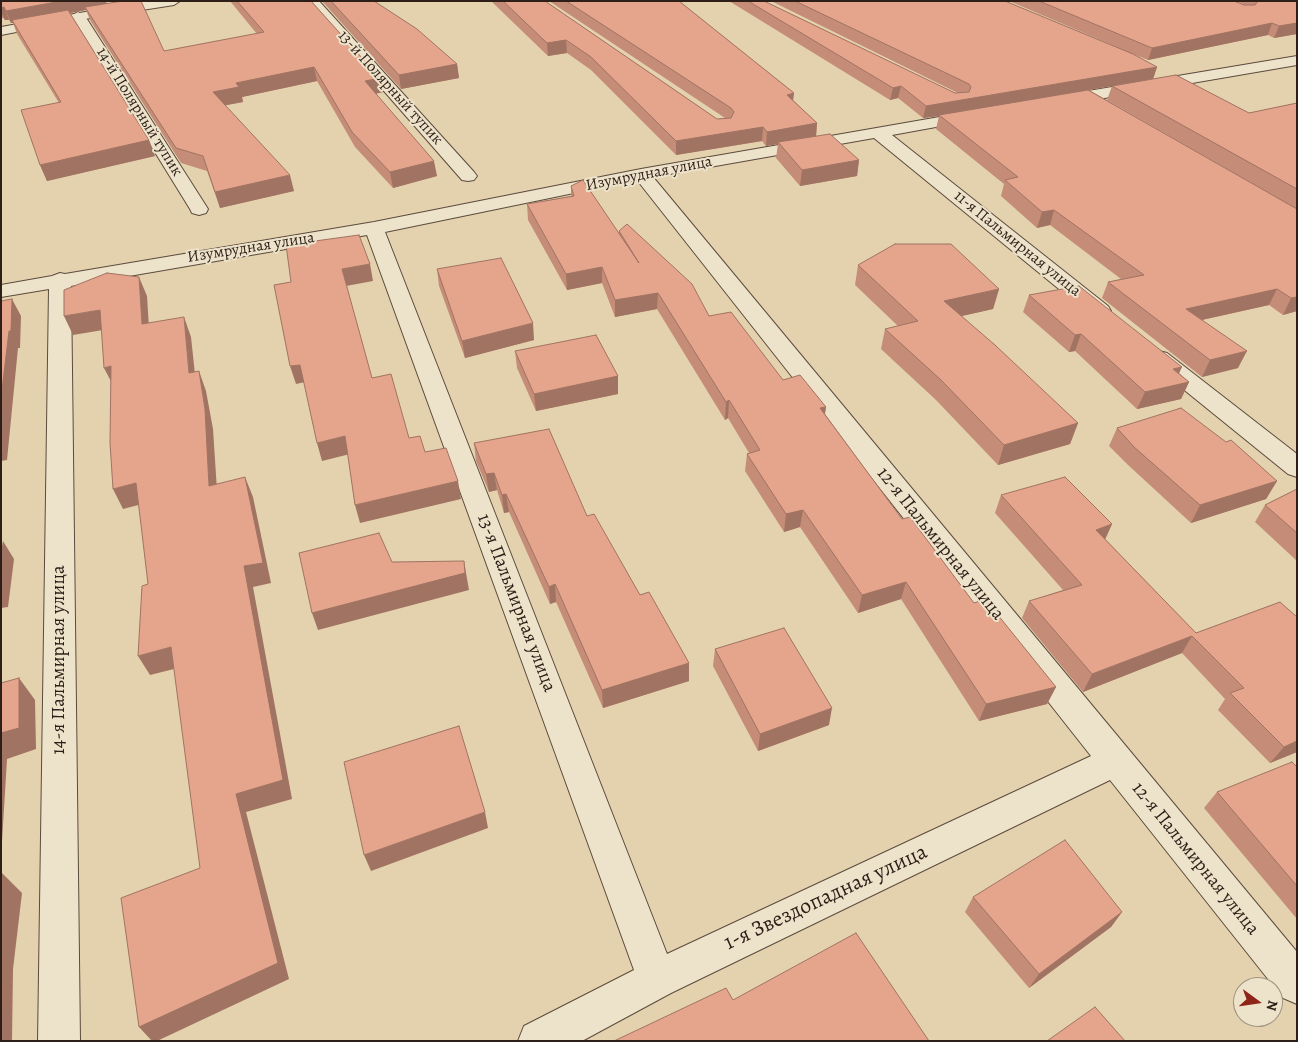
<!DOCTYPE html>
<html>
<head>
<meta charset="utf-8">
<style>
	body { margin:0 }
	#map { position:relative; width:1298px; height:1042px; overflow:hidden; background:#e4d2ae; font-family:Alegreya,serif }
	canvas { display:block }
	.frame { position:absolute; inset:0; border:2px solid #2d1e17; pointer-events:none }
	.north { position:absolute; left:1233px; top:977px; width:50px; height:50px; box-sizing:border-box; background:#ede2ca; border:1px solid #a09482; border-radius:50%; rotate:104deg; font-size:14px; font-weight:700; line-height:20px; text-align:center; color:#2d1e17 }
	.north::after { content:''; display:block; margin:auto; width:18px; height:22px; background:#8f2418; clip-path:polygon(50% 0,100% 100%,50% 72%,0 100%) }
</style>
</head>
<body>
<div id="map">
<canvas width="1298" height="1042"></canvas>
<div class="frame"></div>
<div class="north">N</div>
</div>
<script>
const c = document.querySelector('canvas').getContext('2d');
c.lineJoin = 'round';
function shape(rows) {
  const path = new Path2D();
  for (const r of rows) {
    path.moveTo(r[0], r[1]);
    for (let i = 2; i < r.length; i += 2) path.lineTo(r[i], r[i + 1]);
  }
  return path;
}
function trace(path, color, width, dash) {
  c.strokeStyle = color;
  c.lineWidth = width;
  c.lineCap = dash ? 'butt' : 'round';
  c.setLineDash(dash || []);
  c.stroke(path);
}
function fillPath(path, color) {
  c.fillStyle = color;
  c.fill(path, 'evenodd');
}
function write(font, color, halo, rows, align = 'center') {
  c.font = font + ' Alegreya,serif';
  c.lineWidth = 4;
  c.setLineDash([]);
  c.textBaseline = 'middle';
  c.strokeStyle = halo;
  c.fillStyle = color;
  for (const [text, x, y, turn = 0] of rows) {
    c.save();
    c.translate(x, y);
    c.rotate((+turn || 0) * Math.PI / 180);
    c.textAlign = isNaN(turn) ? turn : align;
    if (halo) c.strokeText(text, 0, 0);
    c.fillText(text, 0, 0);
    c.restore();
  }
}
const minor = shape([
	[305,1,319,1,474,172,477,176,474,180,468,181,462,180,305,1],
	[78,12,85,16,208,209,206,213,199,215,192,213,190,209,71,16,78,12],
	[1297,56,1297,65,1058,106,1052,104,1050,101,1052,98,1058,96,1297,56],
	[974,111,980,113,982,116,980,119,892,135,1108,306,1111,311,1108,316,1100,318,1092,316,874,138,653,177,1297,952,1297,1004,1283,998,1110,780,671,993,582,1041,518,1041,524,1026,634,970,367,235,71,286,80,1041,38,1041,49,289,1,297,1,285,52,276,60,273,65,274,374,222,641,169,974,111],
	[637,180,1091,756,667,954,385,232,637,180],
	[1159,351,1167,353,1297,454,1297,477,1288,474,1151,363,1147,358,1151,353,1159,351]
]);
const tertiary = shape([
	[147,1,180,1,174,5,78,20,1,35,1,27,147,1]
]);
trace(minor, '#5b4b3d', 2);
trace(tertiary, '#5b4b3d', 2);
fillPath(minor, '#ede2ca');
fillPath(tertiary, '#ede2ca');
fillPath(shape([
	[1,1,106,1,107,4,164,51,257,34,230,1,311,1,380,78,383,92,376,94,437,176,393,188,355,147,317,81,242,97,243,102,225,105,294,191,220,208,207,171,181,163,90,20,86,10,70,13,149,140,155,156,47,181,40,165,59,103,17,34,13,23,11,23,9,20,5,20,3,18,1,18],
	[322,1,374,1,457,64,459,78,401,89],
	[491,1,545,1,717,119,725,118,549,1,679,1,794,93,793,100,817,123,816,136,859,160,857,176,800,186,776,158,778,144,766,146,762,141,676,155,591,70,567,53,548,56],
	[729,1,764,1,955,93,958,93,771,1,1005,1,1129,52,1009,1,1234,1,1246,5,1236,1,1297,1,1297,34,1274,38,1268,35,1148,60,1133,54,1157,67,1153,79,1249,113,1297,103,1297,209,1107,100,1112,86,1089,90,1297,209,1297,311,1283,315,1269,305,1202,320,1238,368,1202,377,1102,298,1108,282,1121,279,1050,225,1037,228,1001,196,1004,184,936,129,939,116,923,118,898,98,890,100],
	[571,186,619,233,619,231,709,316,783,380,826,407,825,414,902,519,974,603,1056,687,1047,704,979,721,901,599,858,613,800,527,784,532,745,471,747,454,749,453,728,418,725,420,657,309,615,317,602,283,567,290,528,220,527,204,571,196],
	[858,265,999,289,993,309,961,316,1078,423,1070,444,998,465,936,400,881,349,885,329,898,326,855,285],
	[437,269,534,340,465,358,439,286],
	[1029,295,1179,373,1189,382,1181,399,1137,409,1075,351,1069,352,1023,312],
	[515,351,618,376,618,394,536,411,517,368],
	[1117,428,1277,481,1266,499,1191,523,1127,464,1109,446],
	[474,443,587,516,689,681,603,708,556,602,550,604,509,512,504,513,497,490,489,492,476,461],
	[1297,489,1297,561,1255,522,1265,505],
	[1001,495,1112,524,1105,539,1196,633,1280,602,1297,752,1270,763,1218,710,1225,699,1182,653,1083,692,1022,618,1029,601,1063,590,995,513],
	[715,649,829,725,758,751,713,666],
	[1297,767,1297,919,1204,808,1217,792],
	[973,897,1122,912,1111,927,1029,988,965,912]
]), '#c58d78');
fillPath(shape([
	[62,1,106,1,107,6,85,7,86,10,13,23,12,20,13,23,11,23,6,11],
	[4,7,9,20,5,20,1,12,1,8],
	[1272,23,1268,35,1148,60,1152,48],
	[1297,23,1297,34,1274,38,1279,26],
	[566,40,567,53,548,56,547,43],
	[457,64,459,78,401,89,399,75],
	[314,67,317,81,242,97,243,102,217,107,213,92,236,83],
	[1157,67,1153,79,941,115,939,115,939,116,923,118,926,106],
	[380,78,383,92,368,95,365,81],
	[901,86,898,98,890,100,893,88],
	[794,93,792,107,787,95],
	[817,123,816,137,778,142,778,144,766,146,767,132],
	[763,127,762,141,676,155,676,141],
	[149,140,155,156,47,181,40,165],
	[859,160,857,176,800,186,802,170],
	[434,161,437,176,393,188,390,172],
	[290,175,294,191,220,208,215,192],
	[1054,210,1050,225,1037,228,1042,212],
	[370,264,373,281,346,286,342,269],
	[602,267,602,283,567,290,566,274],
	[139,277,147,296,150,344,142,324],
	[999,289,993,309,940,321,944,301],
	[1277,289,1269,305,1179,325,1186,309],
	[658,293,657,309,615,317,615,300],
	[1297,297,1297,311,1283,315,1291,298],
	[12,299,21,316,20,348,18,348,7,460,1,461,1,398],
	[100,310,109,329,73,335,64,316],
	[184,317,191,337,197,393,189,373],
	[533,323,534,340,465,358,462,341],
	[1081,334,1075,351,1069,352,1075,335],
	[1247,351,1238,368,1202,377,1210,360],
	[300,365,305,382,296,384,290,366],
	[111,366,114,387,104,368],
	[1182,367,1174,384,1173,369],
	[199,371,206,391,213,429,218,506,209,486],
	[618,376,618,394,536,411,534,394],
	[1189,382,1181,399,1137,409,1145,392],
	[729,400,728,418,725,420,726,402],
	[826,407,823,424,820,408],
	[1078,423,1070,444,998,465,1004,445],
	[345,436,350,454,322,461,317,443],
	[494,473,497,490,489,492,486,474],
	[245,477,253,497,271,583,253,587,292,799,246,812,289,979,157,1041,152,1041,139,1027,236,794,244,566],
	[458,481,461,499,360,523,355,505],
	[1277,481,1266,499,1191,523,1200,505],
	[136,483,146,503,123,509,113,489],
	[506,494,509,512,504,513,502,495],
	[803,510,800,527,784,532,786,514],
	[1112,524,1104,542,1096,530],
	[3,541,14,559,8,607,1,608,1,551],
	[464,561,469,590,318,630,312,613],
	[906,582,901,599,858,613,862,595],
	[555,584,556,602,550,604,549,587],
	[1192,636,1182,653,1083,692,1092,674],
	[171,647,182,667,150,675,138,656],
	[689,663,689,681,603,708,602,690],
	[19,678,35,700,36,749,7,759,1,858,1,733],
	[1056,687,1047,704,979,721,986,704],
	[832,708,829,725,758,751,760,734],
	[1297,741,1297,752,1270,763,1284,747],
	[485,812,488,828,371,871,364,855],
	[2,873,22,893,13,969,12,1041,1,1041,1,881],
	[1122,912,1111,927,1029,988,1039,974]
]), '#a07362');
const building = shape([
	[1,1,62,1,6,11,4,7,1,8,1,1],
	[123,1,141,1,164,51,264,32,237,1,311,1,380,78,365,81,434,161,390,172,352,132,314,67,236,83,239,87,213,92,290,175,215,192,203,156,176,148,85,7,123,1],
	[331,1,374,1,417,29,457,64,399,75,331,1],
	[503,1,545,1,717,119,731,118,734,112,731,108,566,1,679,1,794,93,787,95,817,123,767,132,763,127,676,141,591,57,566,40,547,43,503,1],
	[748,1,764,1,955,93,969,92,971,87,969,84,795,1,1005,1,1133,54,1157,67,926,106,901,86,893,88,748,1],
	[1039,1,1234,1,1244,5,1255,5,1258,1,1297,1,1297,23,1279,26,1272,23,1152,48,1039,1],
	[68,10,149,140,40,165,21,110,61,102,12,20,68,10],
	[1176,75,1249,113,1297,103,1297,189,1112,86,1176,75],
	[1088,90,1297,209,1297,297,1291,298,1277,289,1186,309,1247,351,1210,360,1108,282,1144,275,1054,210,1042,212,1005,180,1018,177,939,115,1088,90],
	[830,134,859,160,802,170,778,142,830,134],
	[583,180,639,263,619,231,627,224,692,284,709,316,731,312,783,380,800,375,826,407,820,408,902,519,910,517,974,603,985,599,1056,687,986,704,906,582,862,595,803,510,786,514,747,454,760,450,729,400,726,402,658,293,615,300,602,267,566,274,527,204,574,196,571,186,583,180],
	[359,235,370,264,342,269,372,378,391,374,409,438,420,436,425,452,446,448,458,481,355,505,345,436,317,443,300,365,290,366,274,285,291,282,286,245,359,235],
	[895,244,951,244,999,289,944,301,995,345,1078,423,1004,445,941,380,885,329,918,321,858,265,895,244],
	[501,258,533,323,462,341,437,269,501,258],
	[107,273,139,277,142,324,184,317,189,373,199,371,205,409,209,486,245,477,263,563,244,566,283,780,236,794,278,963,139,1027,121,898,200,868,171,647,138,656,142,586,148,584,136,483,113,489,110,443,111,366,104,368,100,310,64,316,64,290,107,273],
	[1079,286,1182,367,1173,369,1189,382,1145,392,1081,334,1075,335,1029,295,1079,286],
	[12,299,11,331,9,331,1,398,1,301,12,299],
	[596,335,618,376,534,394,515,351,596,335],
	[1181,408,1226,442,1231,440,1277,481,1200,505,1134,447,1117,428,1181,408],
	[549,429,587,516,594,514,640,595,649,592,689,663,602,690,555,584,549,587,506,494,502,495,494,473,486,474,474,443,549,429],
	[1065,477,1112,524,1096,530,1196,633,1280,602,1297,617,1297,741,1284,747,1230,693,1244,688,1192,636,1092,674,1029,601,1082,585,1001,495,1065,477],
	[1297,489,1297,533,1265,505,1297,489],
	[379,533,392,562,464,561,465,573,312,613,299,553,379,533],
	[784,628,832,708,760,734,715,649,784,628],
	[19,678,19,728,1,733,1,683,19,678],
	[459,726,485,812,364,855,344,762,459,726],
	[1292,762,1297,767,1297,886,1217,792,1292,762],
	[1065,840,1122,912,1039,974,973,897,1065,840],
	[856,933,929,1041,614,1041,726,988,733,1000,856,933],
	[1095,1007,1125,1041,1047,1041,1095,1007]
]);
fillPath(building, '#e5a48c');
trace(building, '#a07362', 1);
write('16px', '#2d1e17', '#ede2ca', [
	["13-й Полярный тупик",390,88,48],
	["14-й Полярный тупик",139,112,58],
	["Изумрудная улица",649,174,-11],
	["11-я Пальмирная улица",1017,244,39],
	["Изумрудная улица",251,248,-9]
]);
write('19px', '#2d1e17', '#ede2ca', [
	["12-я Пальмирная улица",940,544,51],
	["13-я Пальмирная улица",516,603,69],
	["14-я Пальмирная улица",59,660,-90],
	["12-я Пальмирная улица",1195,859,51]
]);
write('22px', '#2d1e17', '#ede2ca', [
	["1-я Звездопадная улица",826,898,-25]
]);
</script>
</body>
</html>
